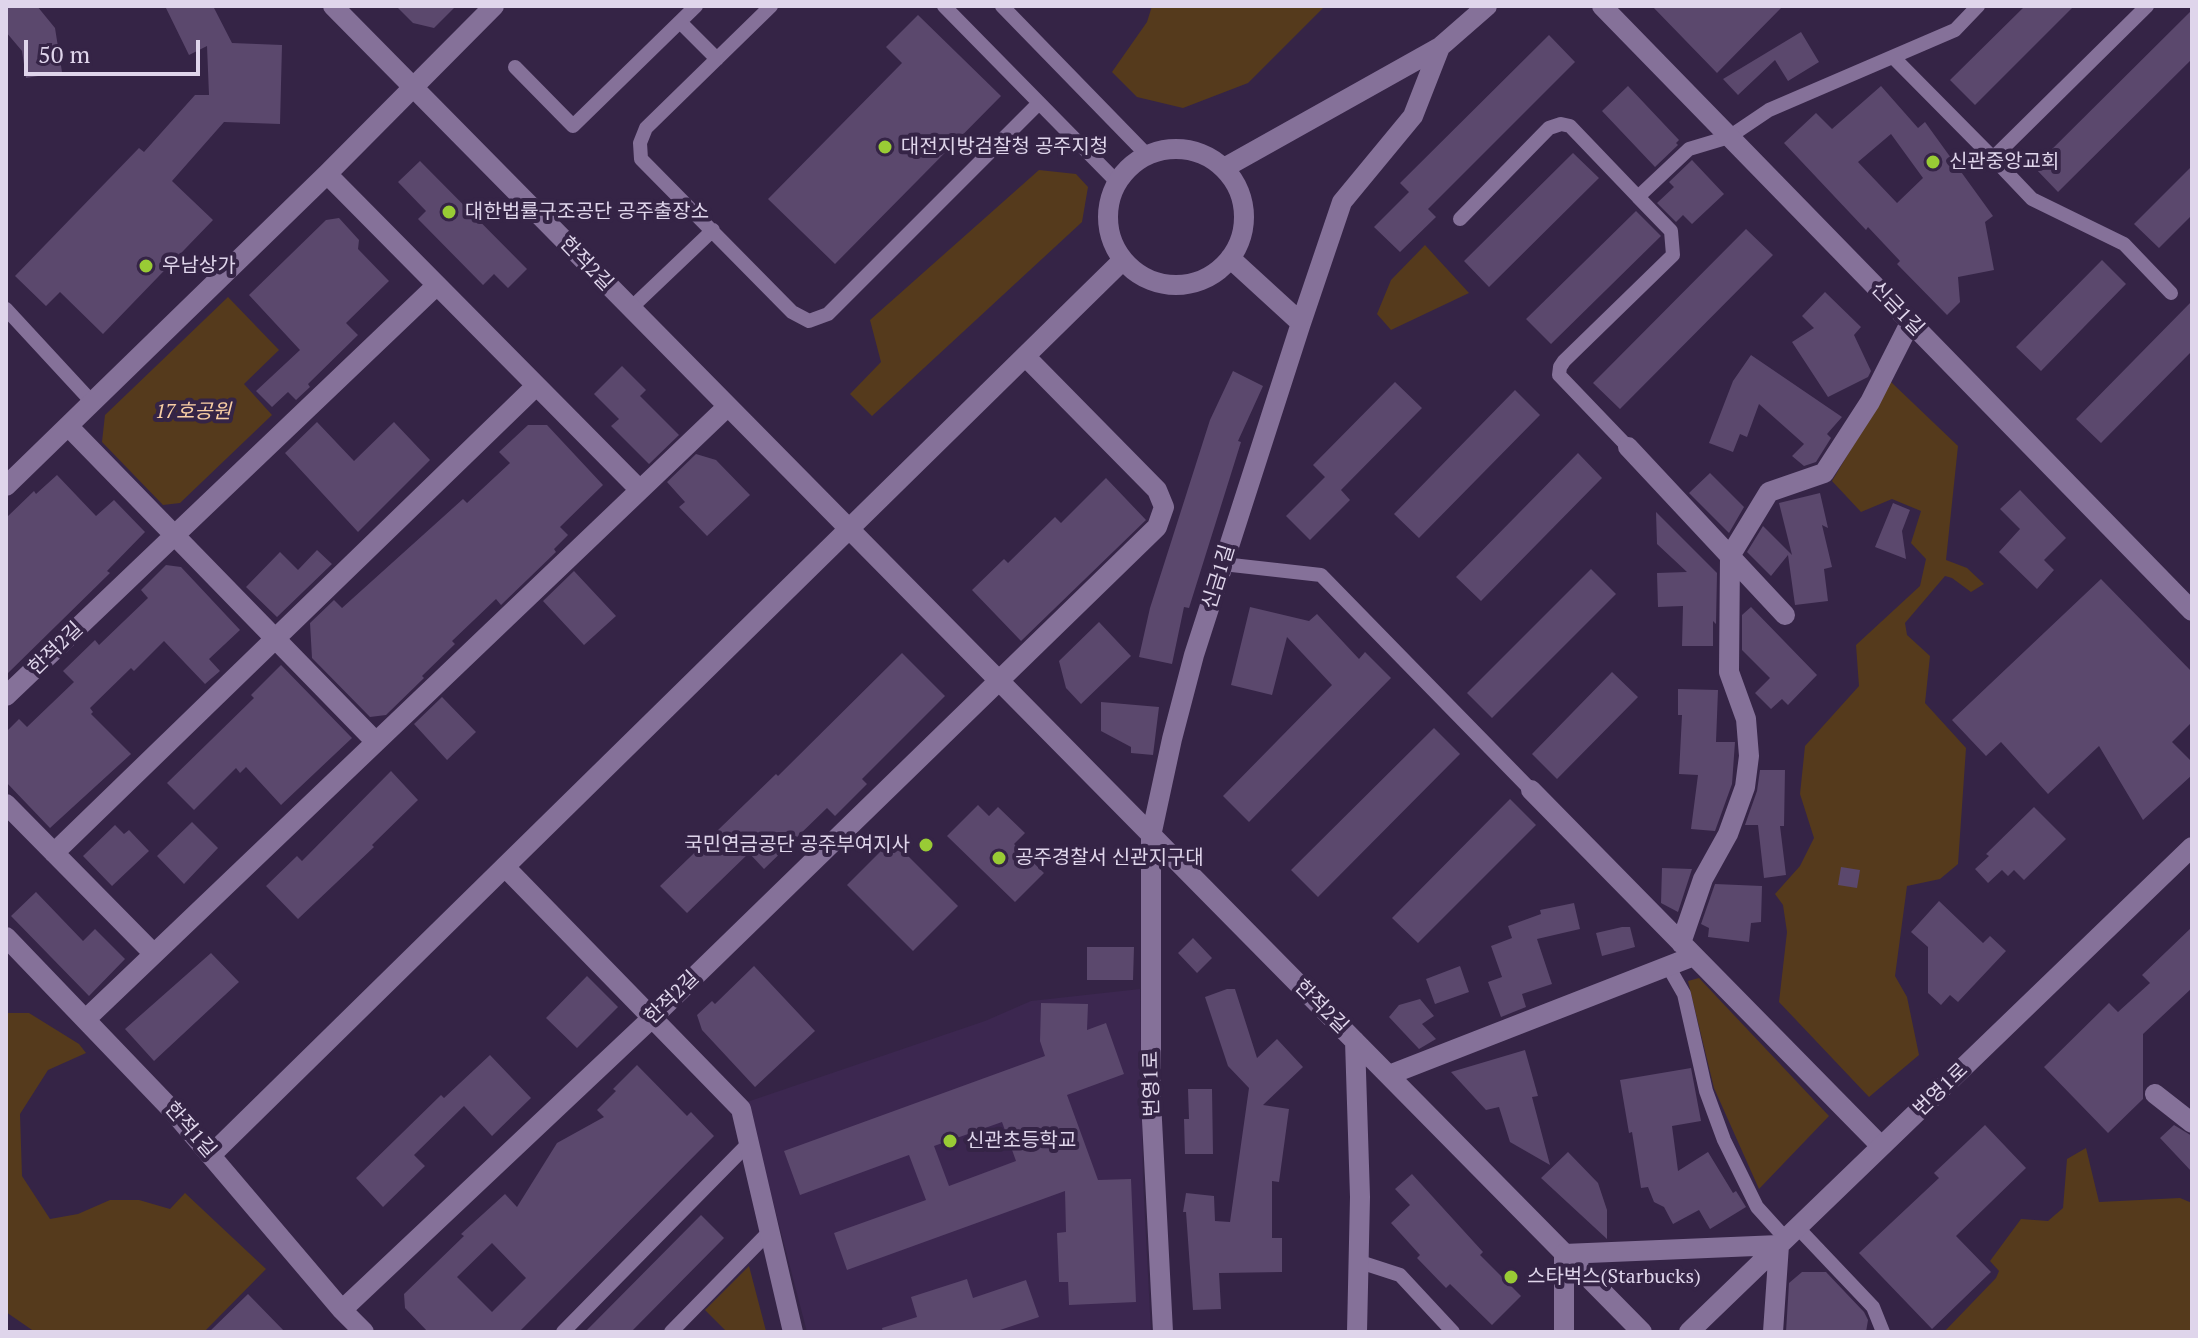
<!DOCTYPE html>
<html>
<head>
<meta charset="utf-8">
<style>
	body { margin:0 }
	#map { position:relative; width:2198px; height:1338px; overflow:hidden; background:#352446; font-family:"PT Serif",serif }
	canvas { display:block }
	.frame { position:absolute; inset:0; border:8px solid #dfd5eb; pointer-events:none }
	.scale { position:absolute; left:24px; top:40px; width:176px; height:36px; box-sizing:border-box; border:4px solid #dfd5eb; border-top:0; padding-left:10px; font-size:24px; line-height:28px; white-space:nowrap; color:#dfd5eb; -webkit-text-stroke:6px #352446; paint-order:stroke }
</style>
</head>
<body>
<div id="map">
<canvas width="2198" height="1338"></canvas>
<div class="frame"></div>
<div class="scale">50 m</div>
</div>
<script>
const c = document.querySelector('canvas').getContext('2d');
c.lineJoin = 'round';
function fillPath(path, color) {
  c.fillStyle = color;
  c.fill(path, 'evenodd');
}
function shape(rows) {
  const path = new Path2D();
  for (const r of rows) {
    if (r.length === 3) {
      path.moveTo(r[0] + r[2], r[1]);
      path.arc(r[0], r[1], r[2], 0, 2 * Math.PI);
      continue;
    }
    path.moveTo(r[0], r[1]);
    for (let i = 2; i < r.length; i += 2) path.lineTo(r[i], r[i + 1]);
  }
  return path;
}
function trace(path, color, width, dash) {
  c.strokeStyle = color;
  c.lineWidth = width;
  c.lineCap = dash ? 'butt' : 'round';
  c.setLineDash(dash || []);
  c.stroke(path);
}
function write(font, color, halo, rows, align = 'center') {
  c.font = font + ' "PT Serif","Noto Sans KR",serif';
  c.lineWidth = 8;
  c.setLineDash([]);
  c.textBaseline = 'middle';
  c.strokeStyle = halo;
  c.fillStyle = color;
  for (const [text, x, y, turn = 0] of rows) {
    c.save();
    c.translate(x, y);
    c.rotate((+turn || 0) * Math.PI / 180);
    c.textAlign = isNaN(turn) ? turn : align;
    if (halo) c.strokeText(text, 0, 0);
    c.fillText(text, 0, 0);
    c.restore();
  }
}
fillPath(shape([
	[1140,989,1143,1180,1151,1332,807,1332,747,1102,985,1021,1031,1001]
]), '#3c2750');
fillPath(shape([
	[1152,6,1325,6,1248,83,1183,108,1137,97,1112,72,1147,22],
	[1039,170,1076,174,1088,187,1082,222,872,416,850,394,881,362,870,320],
	[1425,245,1469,293,1391,330,1377,314,1391,280],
	[228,297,279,350,244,384,272,415,180,503,163,505,102,442,105,415],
	[1891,382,1958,446,1946,560,1967,568,1984,584,1971,592,1952,578,1945,576,1905,623,1907,635,1930,656,1925,703,1966,748,1958,864,1940,879,1907,886,1895,976,1907,997,1919,1055,1869,1097,1779,1002,1787,932,1783,905,1775,894,1800,866,1814,838,1800,794,1805,746,1859,686,1856,645,1920,586,1926,559,1911,543,1921,511,1892,499,1861,512,1832,481],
	[1699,978,1829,1116,1759,1189,1714,1088,1688,981],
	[6,1013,29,1013,79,1044,86,1053,48,1070,20,1114,22,1176,50,1219,78,1214,110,1200,139,1200,170,1209,185,1193,266,1269,204,1332,35,1332,6,1312],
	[2086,1148,2099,1202,2180,1198,2192,1203,2192,1332,1944,1332,1996,1278,1999,1271,1990,1261,2021,1219,2048,1221,2063,1208,2067,1159],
	[749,1266,766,1331,727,1332,705,1310]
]), '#553a1c');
fillPath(shape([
	[6,6,37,6,55,28,62,72,26,78,22,51,6,32],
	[165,6,213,6,232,43,282,45,280,124,224,122,172,181,213,220,103,334,60,292,46,306,15,276,139,148,144,152,195,95,209,95,207,46,189,55],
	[396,6,456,6,434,28,413,23],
	[1652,6,1783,6,1717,73],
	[2025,6,2074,6,1975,105,1950,80],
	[2192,10,2192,59,2058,192,2034,167],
	[918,15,1001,96,835,264,768,199,902,63,886,47],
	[1801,32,1819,62,1788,81,1775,60,1738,95,1723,79],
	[1549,35,1575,62,1428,209,1436,217,1400,252,1374,227,1409,192,1400,183],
	[1628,86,1679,140,1676,143,1678,145,1655,167,1602,111],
	[1881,86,1918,128,1925,122,1993,216,1985,222,1994,270,1958,277,1960,302,1947,315,1897,264,1900,261,1868,227,1866,230,1784,143,1816,113,1832,129],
	[1891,134,1923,178,1897,203,1858,162],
	[1573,153,1599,178,1489,287,1464,261],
	[1692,160,1724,194,1692,224,1683,215,1676,222,1657,203,1674,187,1669,182],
	[420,161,527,269,508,288,494,274,483,285,418,219,426,211,398,182],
	[2192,166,2192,215,2159,248,2134,224],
	[1636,211,1661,236,1551,344,1526,319],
	[339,218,359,240,358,249,389,281,346,323,358,335,308,384,310,387,296,400,288,392,272,407,256,391,300,350,249,295,326,220],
	[1746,229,1773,255,1620,409,1593,383],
	[2102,260,2126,284,2041,371,2016,347],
	[1825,292,1861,327,1854,335,1871,371,1868,377,1828,397,1792,342,1814,328,1802,316],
	[2192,301,2192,351,2101,443,2076,419],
	[1751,355,1842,417,1827,434,1831,438,1816,462,1804,466,1792,456,1804,444,1759,404,1747,437,1740,434,1733,452,1709,443,1733,381],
	[622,366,646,390,640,396,679,435,649,464,611,426,619,419,594,394],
	[1233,371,1263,386,1238,441,1241,442,1189,608,1184,607,1172,664,1139,657,1150,608,1210,420],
	[1395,382,1422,408,1341,490,1350,500,1310,540,1286,516,1325,477,1313,465],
	[1515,390,1540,415,1419,538,1394,514],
	[317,422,354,461,394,422,430,460,358,532,285,453],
	[528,425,547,425,603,485,560,527,568,535,554,549,556,552,501,605,496,599,452,641,455,644,422,676,424,678,386,715,370,717,312,658,310,623,334,600,342,608,463,499,467,503,510,463,499,452],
	[1578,453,1602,478,1481,601,1456,577],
	[696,454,716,460,750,495,707,536,679,507,685,502,667,482],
	[1710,473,1744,507,1729,533,1689,493],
	[57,475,96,516,114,500,145,532,107,571,110,573,6,675,6,518,34,491,36,494],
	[1106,478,1146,520,1021,641,972,590,1004,559,1008,563,1055,517,1061,523],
	[2020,490,2066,538,2044,560,2054,570,2037,589,1999,552,2020,529,2000,509],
	[1820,493,1828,528,1822,525,1832,567,1824,569,1828,601,1795,605,1788,555,1771,576,1747,552,1763,526,1792,555,1779,503],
	[1893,503,1910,510,1902,531,1906,559,1875,547],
	[1656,512,1717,573,1716,624,1713,621,1713,646,1682,646,1683,606,1658,607,1657,573,1687,572,1657,544],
	[317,550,332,564,277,617,246,587,280,552,298,570],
	[166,565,181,567,240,630,209,659,220,671,205,684,164,641,134,671,131,668,90,708,93,712,91,714,131,754,50,828,6,782,6,732,19,719,27,727,74,682,63,671,95,640,99,645,148,598,141,590],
	[1591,569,1616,594,1492,718,1467,693],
	[574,571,616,616,584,645,543,601],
	[2101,579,2192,672,2192,722,2172,742,2192,762,2192,775,2143,820,2099,746,2048,794,2001,742,1986,756,1952,720],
	[1250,607,1309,621,1317,614,1359,659,1365,652,1391,678,1249,822,1223,796,1332,685,1287,637,1272,695,1231,685],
	[1751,607,1817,675,1788,705,1782,699,1771,709,1755,693,1770,678,1742,650,1742,615],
	[1099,622,1131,656,1081,704,1066,688,1059,661],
	[902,653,945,696,862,779,867,784,835,816,827,808,764,869,749,853,687,913,660,886,776,774,778,776],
	[281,665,352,738,281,805,246,767,240,773,236,768,194,810,167,783,254,698,251,695],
	[1612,672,1638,697,1557,779,1532,754],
	[1678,689,1718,690,1716,742,1735,742,1732,784,1715,831,1691,829,1698,775,1679,774,1682,715,1678,715],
	[442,697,476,732,447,760,414,724],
	[1101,702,1159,707,1153,755,1131,753,1131,747,1101,731],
	[1434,728,1460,754,1318,897,1291,870],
	[1760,770,1785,770,1784,826,1780,826,1786,875,1764,878,1758,825,1745,825,1757,791],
	[391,771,418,800,372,845,374,847,298,919,266,886,297,856,302,861],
	[1510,799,1536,825,1418,943,1392,918],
	[978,805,989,816,998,807,1025,833,1014,844,1044,873,1015,902,947,836],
	[2034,807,2066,839,2024,880,2014,870,2008,876,2002,870,1988,883,1975,869,1989,856,1986,854],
	[192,822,218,848,184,884,157,856],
	[115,825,124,834,129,830,149,851,112,886,83,856],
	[892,840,958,906,913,951,847,885],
	[1841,867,1860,870,1857,888,1838,885],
	[1662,868,1692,869,1678,912,1661,903],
	[1715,884,1762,886,1761,922,1751,923,1749,942,1708,937,1709,928,1701,924],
	[36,892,83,941,95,929,125,959,89,996,11,916],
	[1939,901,1983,943,1990,936,2006,951,1958,1002,1950,995,1941,1005,1928,993,1928,947,1911,932],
	[1574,903,1580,929,1537,939,1552,984,1522,994,1526,1007,1501,1017,1488,982,1502,977,1491,946,1512,938,1508,926,1541,914,1540,910],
	[1622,927,1630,927,1635,947,1602,956,1596,933],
	[2192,927,2192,988,2143,1034,2143,1099,2108,1133,2044,1067,2109,1003,2118,1012,2150,983,2142,975],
	[1193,938,1212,958,1197,973,1178,953],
	[1087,947,1134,947,1133,980,1087,980],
	[211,953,239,982,154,1061,125,1029],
	[754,966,815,1031,755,1087,702,1030,697,1015,712,1001,715,1004],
	[1460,966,1469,992,1435,1004,1426,979],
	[587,976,618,1007,577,1048,546,1018],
	[1227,989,1235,989,1257,1058,1277,1039,1303,1067,1263,1105,1289,1109,1279,1182,1272,1181,1272,1238,1282,1238,1282,1272,1219,1273,1221,1309,1193,1310,1186,1212,1183,1212,1186,1193,1214,1196,1215,1221,1230,1222,1249,1088,1228,1066,1205,997],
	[1420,999,1434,1016,1422,1024,1436,1039,1419,1049,1389,1017,1399,1005],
	[1041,1003,1088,1004,1087,1030,1106,1023,1124,1074,1067,1095,1098,1180,1131,1179,1136,1302,1069,1305,1068,1282,1059,1282,1057,1233,1066,1232,1065,1191,847,1270,834,1233,926,1200,909,1155,800,1195,784,1151,1045,1056,1040,1041],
	[1002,1122,1016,1161,949,1186,934,1146],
	[1525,1050,1538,1096,1532,1097,1550,1165,1510,1142,1499,1107,1486,1110,1451,1072],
	[490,1055,531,1098,492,1136,464,1106,414,1155,425,1166,383,1207,356,1178,441,1095,444,1098],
	[637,1065,687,1116,691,1112,714,1136,519,1332,428,1332,405,1308,404,1294,464,1236,461,1234,505,1194,517,1207,557,1143,604,1117,597,1110,616,1091,613,1089],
	[492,1243,526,1278,492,1312,457,1277],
	[1691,1068,1701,1121,1672,1126,1678,1171,1708,1152,1733,1193,1736,1191,1746,1207,1710,1229,1699,1210,1673,1224,1664,1207,1654,1202,1648,1187,1641,1188,1632,1132,1629,1133,1620,1080],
	[1188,1089,1212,1089,1213,1154,1185,1154,1184,1119,1189,1119],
	[1985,1125,2026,1168,1956,1236,1991,1272,1932,1329,1859,1253,1939,1178,1934,1173],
	[2174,1125,2192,1136,2192,1172,2160,1138],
	[1568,1152,1598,1183,1607,1210,1607,1239,1541,1178],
	[1412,1174,1483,1252,1480,1255,1521,1296,1492,1325,1450,1284,1446,1288,1417,1258,1420,1255,1391,1223,1410,1205,1395,1189],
	[701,1215,724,1238,631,1332,585,1332],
	[1802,1272,1826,1272,1864,1312,1868,1320,1866,1332,1786,1332,1789,1283],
	[967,1279,973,1298,1026,1280,1039,1317,994,1332,883,1332,882,1328,917,1317,911,1297],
	[248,1294,285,1332,209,1332]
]), '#5b486d');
trace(shape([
	[771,6,646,128,640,143,641,159,792,312,809,321,828,314,1039,103],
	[944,6,1117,182],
	[1002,6,1147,155],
	[680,22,717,59],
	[1893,57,1993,158,2147,6],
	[515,67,573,126,696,6],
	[1993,158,2032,199,2124,244,2171,293],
	[1460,219,1549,128,1561,124,1570,126,1638,197],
	[6,309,92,402],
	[630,309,713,230],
	[1628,447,1559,375,1560,367,1564,361,1673,255,1671,231,1638,197,1689,149,1729,137,1769,110,1955,30,1978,6],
	[1223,564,1321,575,1531,790],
	[1668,966,1684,994,1706,1091,1724,1140,1757,1207,1786,1239],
	[1798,1228,1873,1307,1883,1332],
	[1360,1262,1400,1275,1453,1332],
	[563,1332,749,1143],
	[671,1332,770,1231]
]), '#857199', 14);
trace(shape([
	[333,6,1642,1332],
	[1602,6,2192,611],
	[1176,217,68],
	[1224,168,1440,47],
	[327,174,640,490],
	[1301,323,1342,202,1413,116,1440,47,1487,6],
	[68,426,376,742],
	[1628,447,1785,615],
	[6,486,327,174,494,6],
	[6,696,437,285],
	[1531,790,1881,1146],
	[6,804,154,954],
	[54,853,536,386],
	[505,867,741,1109,793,1332],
	[6,937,172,1110,342,1310,364,1332],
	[1681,943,1703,879,1728,834,1745,787,1749,756,1746,719,1729,672,1730,556,1769,492,1824,473,1870,402,1910,323],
	[86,1019,727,407],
	[1355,1041,1360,1197,1357,1332],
	[1389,1075,1694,956],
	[2155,1094,2192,1123],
	[211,1155,1123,260],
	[342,1310,653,1017,1157,527,1164,507,1157,490,1025,356],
	[1163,1332,1151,1101,1151,836,1172,739,1194,655,1301,323,1230,258]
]), '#857199', 20);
trace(shape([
	[1564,1332,1564,1254,1779,1245,1773,1332],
	[1689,1332,2192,847]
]), '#857199', 20);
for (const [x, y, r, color] of [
	[885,147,8,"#99cb35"],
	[1933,162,8,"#99cb35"],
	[449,212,8,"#99cb35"],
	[146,266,8,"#99cb35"],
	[926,845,8,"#99cb35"],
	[999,858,8,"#99cb35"],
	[950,1141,8,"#99cb35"],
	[1511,1277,8,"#99cb35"]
]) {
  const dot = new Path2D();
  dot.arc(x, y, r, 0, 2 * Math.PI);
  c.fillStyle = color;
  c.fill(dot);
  trace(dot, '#352446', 3);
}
write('20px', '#dfd5eb', '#352446', [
	["대전지방검찰청 공주지청",901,147],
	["신관중앙교회",1949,162],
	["대한법률구조공단 공주출장소",465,212],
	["우남상가",162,266],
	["국민연금공단 공주부여지사",910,845,"right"],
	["공주경찰서 신관지구대",1015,858],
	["신관초등학교",966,1141],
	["스타벅스(Starbucks)",1527,1277]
], 'left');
write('20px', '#dfd5eb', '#352446', [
	["한적2길",586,264,46],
	["신금1길",1897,309,46],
	["신금1길",1219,577,-73],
	["한적2길",56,649,-44],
	["한적2길",672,998,-44],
	["한적2길",1321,1007,45],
	["번영1로",1152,1084,-91],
	["번영1로",1941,1090,-44],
	["한적1길",190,1130,49]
]);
write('italic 20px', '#f9cea4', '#352446', [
	["17호공원",193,412]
]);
</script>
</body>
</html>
